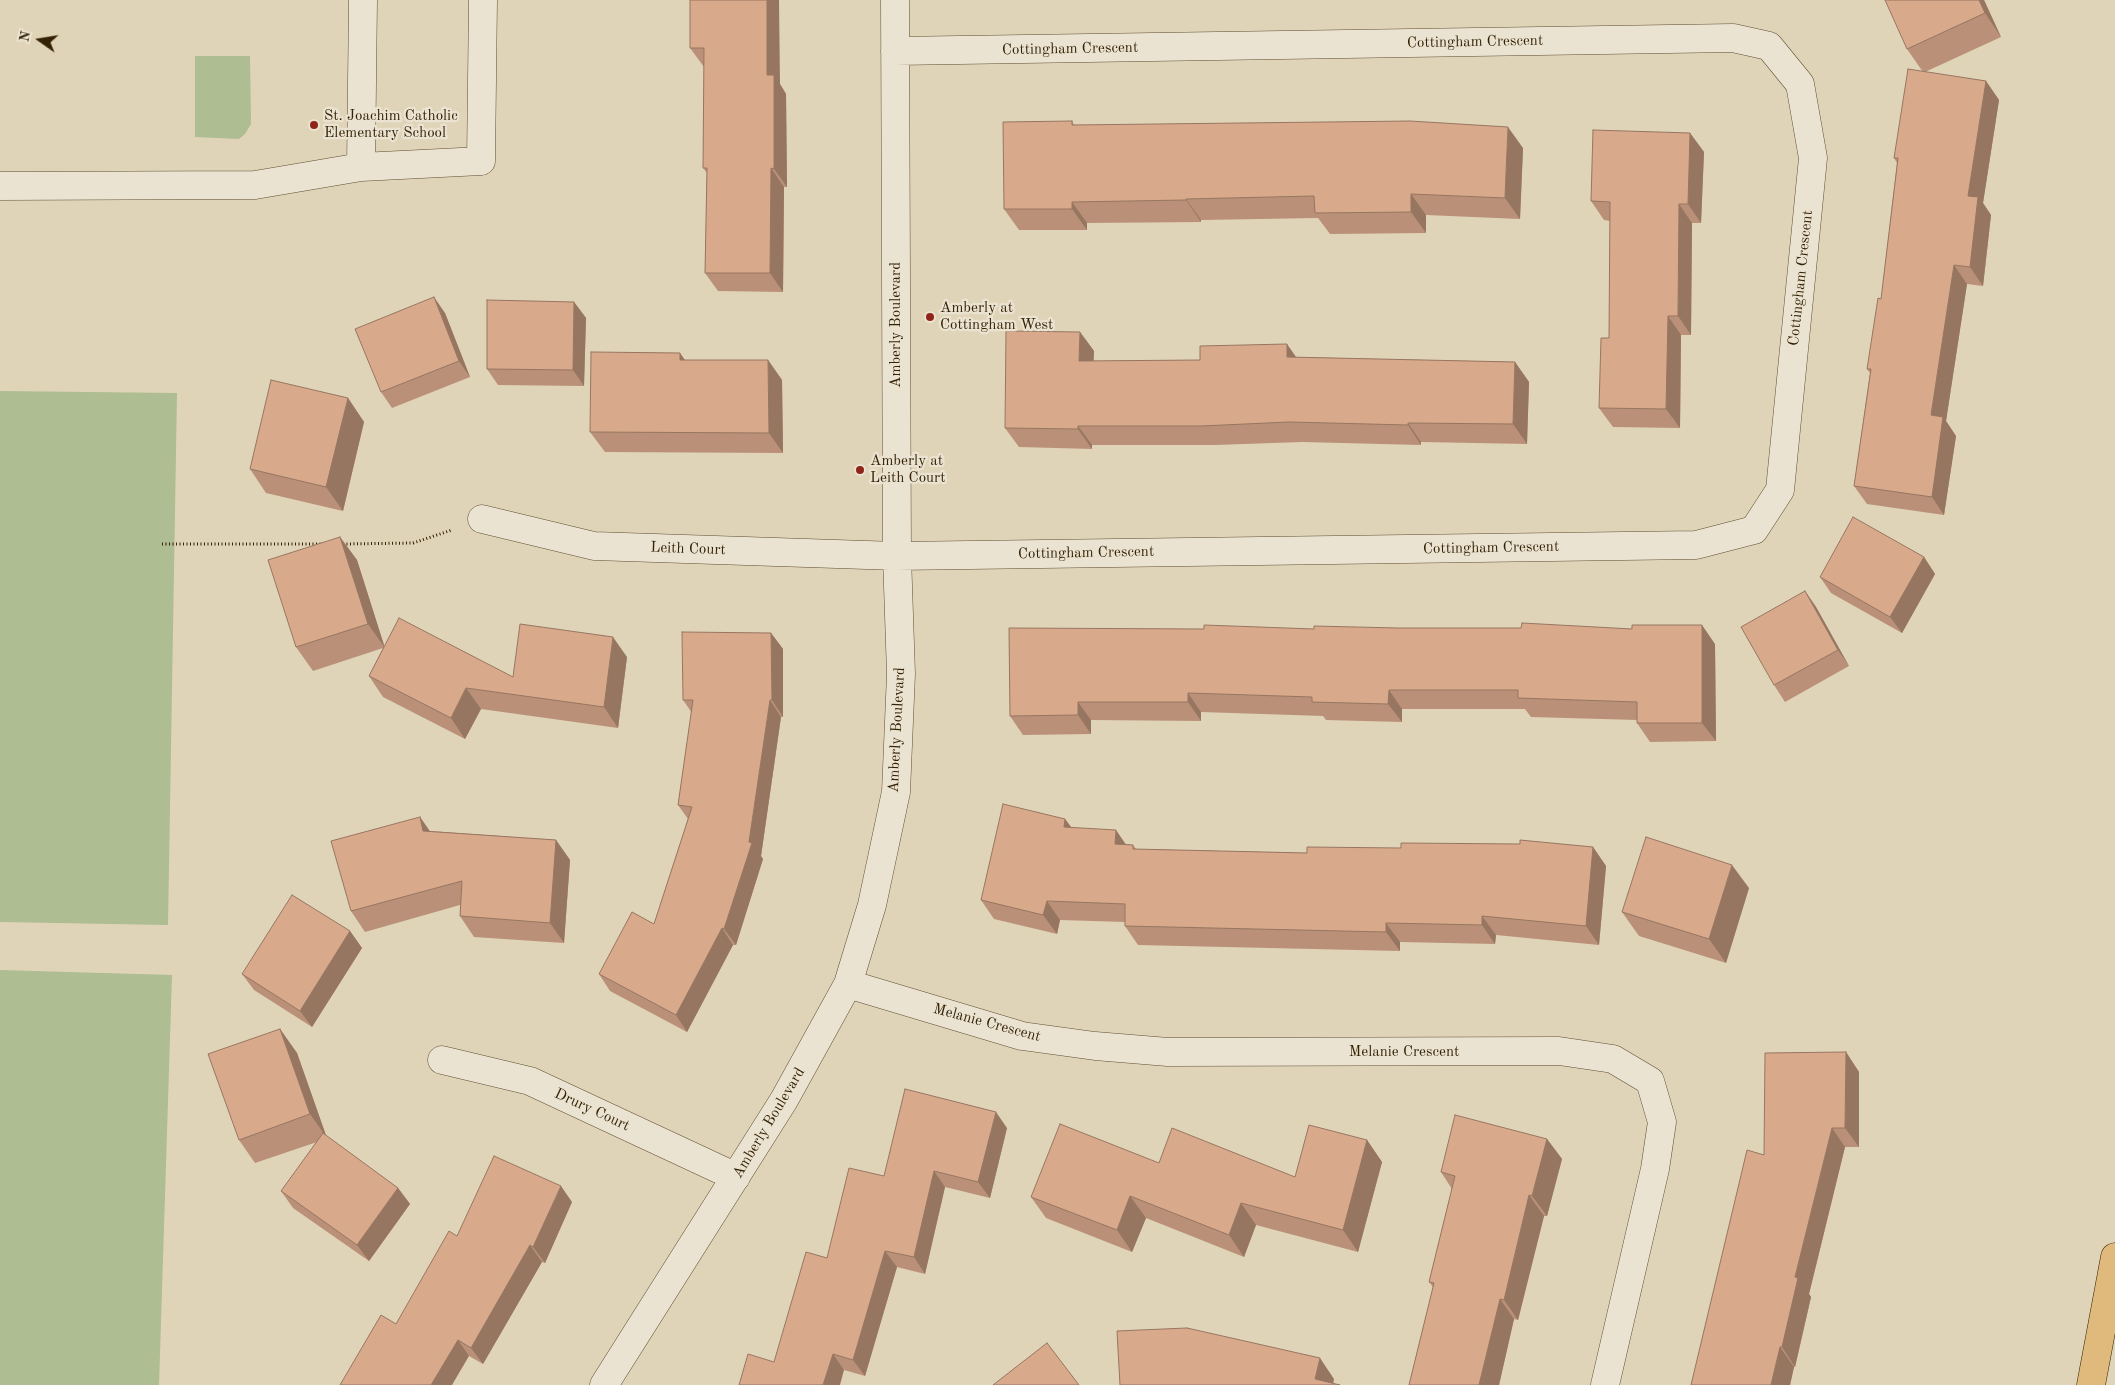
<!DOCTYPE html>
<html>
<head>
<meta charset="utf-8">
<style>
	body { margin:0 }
	#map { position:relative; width:2115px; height:1385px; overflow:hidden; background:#e0d4b8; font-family:"Old Standard TT",serif }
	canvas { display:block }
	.north { position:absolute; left:15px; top:15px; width:50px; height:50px; -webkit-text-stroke:4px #ebe3d1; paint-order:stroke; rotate:283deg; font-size:14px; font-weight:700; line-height:20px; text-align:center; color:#342205 }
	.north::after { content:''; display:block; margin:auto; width:18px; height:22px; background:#342205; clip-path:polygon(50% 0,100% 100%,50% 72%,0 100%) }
</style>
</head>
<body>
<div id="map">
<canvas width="2115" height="1385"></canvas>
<div class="north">N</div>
</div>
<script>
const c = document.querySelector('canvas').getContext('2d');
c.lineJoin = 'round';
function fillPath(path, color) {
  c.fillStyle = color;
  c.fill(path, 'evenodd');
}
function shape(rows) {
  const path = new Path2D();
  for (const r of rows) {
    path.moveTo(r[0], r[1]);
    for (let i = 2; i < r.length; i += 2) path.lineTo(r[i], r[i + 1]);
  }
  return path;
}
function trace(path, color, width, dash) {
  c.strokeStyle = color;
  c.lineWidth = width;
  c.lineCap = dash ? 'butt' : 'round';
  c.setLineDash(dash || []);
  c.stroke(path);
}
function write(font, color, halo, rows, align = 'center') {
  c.font = font + ' "Old Standard TT",serif';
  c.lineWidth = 4.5;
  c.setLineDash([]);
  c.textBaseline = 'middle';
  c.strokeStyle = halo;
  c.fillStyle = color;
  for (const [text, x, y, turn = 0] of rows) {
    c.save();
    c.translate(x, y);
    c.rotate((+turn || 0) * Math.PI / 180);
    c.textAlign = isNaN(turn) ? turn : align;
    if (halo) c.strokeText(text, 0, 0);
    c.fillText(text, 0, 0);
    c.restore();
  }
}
fillPath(shape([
	[195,56,250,56,251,124,245,134,239,139,195,137],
	[0,391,177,393,168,925,0,922],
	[0,970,172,975,159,1385,0,1385]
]), '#aebd92');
const minor = shape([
	[361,167,363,0],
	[0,186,255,185,361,167,481,161,483,0],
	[482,519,594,546,897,556,1696,545,1754,530,1780,490,1813,158,1800,84,1769,46,1733,38,895,51],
	[848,984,1022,1036,1095,1046,1168,1052,1559,1051,1613,1059,1650,1081,1662,1122,1655,1169,1605,1385],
	[442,1060,530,1081,736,1177],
	[604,1385,784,1100,848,984,872,905,896,792,901,674,897,556,895,0]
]);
const highway = shape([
	[2091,1385,2115,1257]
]);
trace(minor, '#5f4e32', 29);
trace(highway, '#342205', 29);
trace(shape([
	[162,544,322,544],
	[343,544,413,543,452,530]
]), '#342205', 3, [1, 2.5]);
trace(minor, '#ebe3d1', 28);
trace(highway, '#e0ba7c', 28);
fillPath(shape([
	[690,0,780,84,786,94,787,187,784,187,783,292,718,291,705,273,707,173,703,168,704,67,690,48],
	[1984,0,2001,37,1925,72,1986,81,1999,100,1983,203,1991,215,1983,286,1967,284,1946,421,1956,436,1944,515,1867,504,1854,486,1870,373,1867,369,1881,299,1897,163,1894,158,1923,72,1907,49],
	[1072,121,1074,125,1523,148,1520,219,1426,215,1426,233,1330,234,1318,218,1201,220,1201,222,1087,223,1087,230,1019,230,1004,209],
	[1690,133,1704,152,1701,223,1692,223,1691,335,1681,335,1680,428,1613,427,1599,408,1609,338,1610,221,1604,220,1591,201],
	[574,302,586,318,584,386,498,385,487,369],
	[445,313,470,377,392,408,381,392],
	[1080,332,1094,351,1093,361,1200,360,1296,357,1515,362,1529,382,1527,444,1421,442,1421,445,1302,442,1215,445,1092,445,1092,449,1019,447,1005,428],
	[686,360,768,360,782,380,783,453,605,452,590,432],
	[348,398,364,422,343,511,266,493,250,469],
	[340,537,357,560,384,646,513,677,627,657,618,728,481,709,465,739,383,697,369,676,383,648,313,671,296,647],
	[1924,557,1935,574,1902,633,1831,593,1820,577],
	[1805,591,1816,607,1849,666,1785,702,1774,685],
	[1009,628,1715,644,1716,741,1650,742,1637,723,1637,720,1531,717,1525,709,1402,709,1402,722,1326,720,1323,716,1201,712,1201,721,1091,720,1091,734,1023,735,1010,716],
	[771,633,783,649,783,717,781,717,761,856,763,859,736,945,733,945,687,1032,610,991,599,974,654,924,688,819,678,805,692,713,683,700],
	[420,817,430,831,556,840,570,860,564,943,474,937,460,916,460,905,365,932,351,911],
	[1065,819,1072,828,1126,844,1133,845,1136,849,1307,853,1401,848,1593,847,1606,866,1599,945,1496,935,1495,944,1400,942,1400,951,1138,945,1125,926,1125,922,1060,920,1057,934,994,919,981,900],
	[1749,888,1726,963,1639,936,1622,912],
	[350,931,362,948,312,1027,254,990,242,974],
	[280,1029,297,1053,326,1136,398,1188,410,1204,369,1261,293,1208,281,1191,317,1142,255,1163,239,1140],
	[1846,1052,1859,1072,1859,1147,1845,1147,1809,1294,1811,1297,1795,1367,1794,1367,1790,1385,1691,1385,1764,1155],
	[1007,1128,990,1198,945,1187,925,1274,897,1267,865,1376,844,1370,774,1362,827,1258,884,1176],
	[1547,1139,1562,1159,1547,1216,1544,1216,1518,1320,1514,1319,1499,1385,1409,1385,1433,1287,1429,1282,1452,1189,1441,1172],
	[1367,1140,1382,1162,1358,1252,1256,1225,1244,1257,1146,1218,1132,1252,1046,1218,1031,1197,1159,1163,1295,1177],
	[572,1202,545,1263,542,1262,483,1364,469,1356,396,1324,457,1236]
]), '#ba9178');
fillPath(shape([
	[767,0,779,0,780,84,786,94,787,187,774,169,767,75],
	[1979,0,1984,0,2001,37,1985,13],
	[1986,81,1999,100,1983,203,1991,215,1983,286,1970,267,1968,196],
	[1508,127,1523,148,1520,219,1505,198],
	[1690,133,1704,152,1701,223,1688,204],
	[771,168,784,187,783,292,770,273],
	[1411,194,1426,215,1426,233,1411,212],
	[1186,199,1201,220,1201,222,1186,200],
	[1072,202,1087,223,1087,230,1072,209],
	[1679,204,1692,223,1691,335,1678,316],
	[1954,265,1967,284,1946,421,1956,436,1944,515,1932,497,1931,415],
	[434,297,445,313,470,377,459,361],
	[574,302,586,318,584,386,573,370],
	[1668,316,1681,335,1680,428,1666,409],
	[1080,332,1094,351,1093,381,1079,361],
	[1287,344,1301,364,1287,357],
	[680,353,695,374,680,360],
	[768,360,782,380,783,453,769,433],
	[1515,362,1529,382,1527,444,1513,424],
	[348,398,364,422,343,511,326,487],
	[1408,423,1421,442,1421,445,1408,425],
	[1078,426,1092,445,1092,449,1078,429],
	[340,537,357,560,385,648,368,624],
	[1924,557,1935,574,1902,633,1890,617],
	[1805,591,1816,607,1849,666,1838,650],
	[1702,625,1715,644,1716,741,1702,723],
	[771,633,783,649,783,717,772,700],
	[613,637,627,657,618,728,604,707],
	[466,688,481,709,465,739,451,718],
	[1389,690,1402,709,1402,722,1388,704],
	[1188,693,1201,712,1201,721,1188,702],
	[770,700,781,717,761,856,763,859,736,945,724,929,749,842],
	[1078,702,1091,720,1091,734,1078,715],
	[420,817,434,838,423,831],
	[1065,819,1079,838,1064,827],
	[1116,830,1129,849,1115,844],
	[556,840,570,860,564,943,550,923],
	[1593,847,1606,866,1599,945,1586,926],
	[1732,865,1749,888,1726,963,1709,939],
	[1047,901,1060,920,1057,934,1043,915],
	[1482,916,1496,935,1495,944,1482,925],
	[1386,923,1400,942,1400,951,1386,932],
	[722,928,733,945,687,1032,676,1015],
	[350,931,362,948,312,1027,300,1011],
	[280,1029,297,1053,327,1138,310,1114],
	[1846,1052,1859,1072,1859,1147,1845,1128],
	[996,1112,1007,1128,990,1198,978,1182],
	[1832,1128,1845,1147,1809,1294,1811,1297,1795,1367,1782,1347,1795,1277],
	[1547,1139,1562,1159,1547,1216,1532,1196],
	[1367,1140,1382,1162,1358,1252,1343,1230],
	[934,1171,945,1187,925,1274,914,1257],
	[561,1186,572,1202,545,1263,533,1247],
	[398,1188,410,1204,369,1261,357,1245],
	[1529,1195,1544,1216,1518,1320,1504,1300],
	[1130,1196,1146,1218,1132,1252,1117,1230],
	[1241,1203,1256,1225,1244,1257,1229,1235],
	[530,1245,542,1262,483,1364,471,1348],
	[885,1251,897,1267,865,1376,853,1360],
	[1500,1299,1514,1319,1499,1385,1479,1385],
	[458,1340,469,1356,452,1385,431,1385],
	[1780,1347,1794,1367,1790,1385,1771,1385],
	[833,1354,844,1370,840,1385,823,1385],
	[1320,1358,1334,1379,1333,1385,1315,1379]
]), '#977661');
const building = shape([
	[690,0,767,0,767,75,774,75,774,169,771,168,770,273,705,273,707,168,703,168,704,48,690,48,690,0],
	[1885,0,1979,0,1985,13,1907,49,1885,0],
	[1908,69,1986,81,1968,196,1978,197,1970,267,1954,265,1931,415,1943,417,1932,497,1854,486,1871,369,1867,369,1878,298,1881,299,1898,158,1894,158,1908,69],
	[1072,121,1072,125,1410,121,1508,127,1505,198,1411,194,1411,212,1315,213,1314,196,1186,199,1186,200,1072,202,1072,209,1004,209,1003,122,1072,121],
	[1593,130,1690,133,1688,204,1679,204,1678,316,1668,316,1666,409,1599,408,1601,338,1609,338,1610,202,1591,201,1593,130],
	[434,297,459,361,381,392,355,329,434,297],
	[487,300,574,302,573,370,487,369,487,300],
	[1006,331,1080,332,1079,361,1200,360,1200,346,1287,344,1287,357,1515,362,1513,424,1408,423,1408,425,1289,422,1201,426,1078,426,1078,429,1005,428,1006,331],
	[591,352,680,353,680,360,768,360,769,433,590,432,591,352],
	[271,380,348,398,326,487,250,469,271,380],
	[1853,517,1924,557,1890,617,1820,577,1853,517],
	[340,537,368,624,296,647,268,560,340,537],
	[1805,591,1838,650,1774,685,1741,627,1805,591],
	[399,618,513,677,520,624,613,637,604,707,466,688,451,718,369,676,399,618],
	[1522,623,1632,629,1632,625,1702,625,1702,723,1637,723,1637,702,1518,698,1518,690,1389,690,1388,704,1312,702,1312,697,1188,693,1188,702,1078,702,1078,715,1010,716,1009,628,1204,629,1204,625,1314,629,1314,626,1398,628,1521,628,1522,623],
	[682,632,771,633,772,700,770,700,749,842,752,843,724,929,722,928,676,1015,599,974,632,912,654,924,692,807,678,805,693,700,683,700,682,632],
	[1003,804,1065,819,1064,827,1116,830,1115,844,1133,845,1133,849,1307,853,1307,847,1401,848,1401,843,1520,844,1520,840,1593,847,1586,926,1482,916,1482,925,1386,923,1386,932,1125,926,1125,904,1047,901,1043,915,981,900,1003,804],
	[420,817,423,831,556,840,550,923,460,916,462,881,351,911,331,841,420,817],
	[1646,837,1732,865,1709,939,1622,912,1646,837],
	[292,895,350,931,300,1011,242,974,292,895],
	[280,1029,310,1114,239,1140,208,1054,280,1029],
	[1846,1052,1845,1128,1832,1128,1795,1277,1798,1278,1782,1347,1780,1347,1771,1385,1691,1385,1747,1150,1764,1155,1765,1053,1846,1052],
	[905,1089,996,1112,978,1182,934,1171,914,1257,885,1251,853,1360,833,1354,823,1385,739,1385,748,1354,774,1362,806,1252,827,1258,849,1168,884,1176,905,1089],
	[1455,1115,1547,1139,1532,1196,1529,1195,1504,1300,1500,1299,1479,1385,1409,1385,1434,1283,1429,1282,1455,1176,1441,1172,1455,1115],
	[1060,1124,1159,1163,1172,1128,1295,1177,1309,1125,1367,1140,1343,1230,1241,1203,1229,1235,1130,1196,1117,1230,1031,1197,1060,1124],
	[323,1133,398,1188,357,1245,281,1191,323,1133],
	[494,1156,561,1186,533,1247,530,1245,471,1348,458,1340,431,1385,340,1385,381,1315,396,1324,449,1231,457,1236,494,1156],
	[1187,1328,1320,1358,1315,1379,1340,1385,1120,1385,1117,1331,1187,1328],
	[1047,1343,1079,1385,993,1385,1047,1343]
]);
fillPath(building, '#d8a98b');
trace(building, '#977661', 1);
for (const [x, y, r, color] of [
	[314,125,5,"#8f2418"],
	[930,317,5,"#8f2418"],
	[860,470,5,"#8f2418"]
]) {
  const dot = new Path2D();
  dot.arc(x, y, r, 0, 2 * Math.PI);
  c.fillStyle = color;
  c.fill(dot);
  trace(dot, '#ebe3d1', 2);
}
write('15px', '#342205', '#ebe3d1', [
	["Cottingham Crescent",1475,42,-1],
	["Cottingham Crescent",1070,49,-1],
	["Cottingham Crescent",1801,278,-84],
	["Amberly Boulevard",896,325,-90],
	["Cottingham Crescent",1491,548,-1],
	["Leith Court",688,549,2],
	["Cottingham Crescent",1086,553,-1],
	["Amberly Boulevard",897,730,-87],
	["Melanie Crescent",987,1023,15],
	["Melanie Crescent",1404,1052],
	["Drury Court",592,1110,25],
	["Amberly Boulevard",769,1123,-59]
]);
write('15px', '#342205', '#ebe3d1', [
	["St. Joachim Catholic",324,116],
	["Elementary School",324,133],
	["Amberly at",940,308],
	["Cottingham West",940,325],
	["Amberly at",870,461],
	["Leith Court",870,478]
], 'left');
</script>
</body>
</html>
